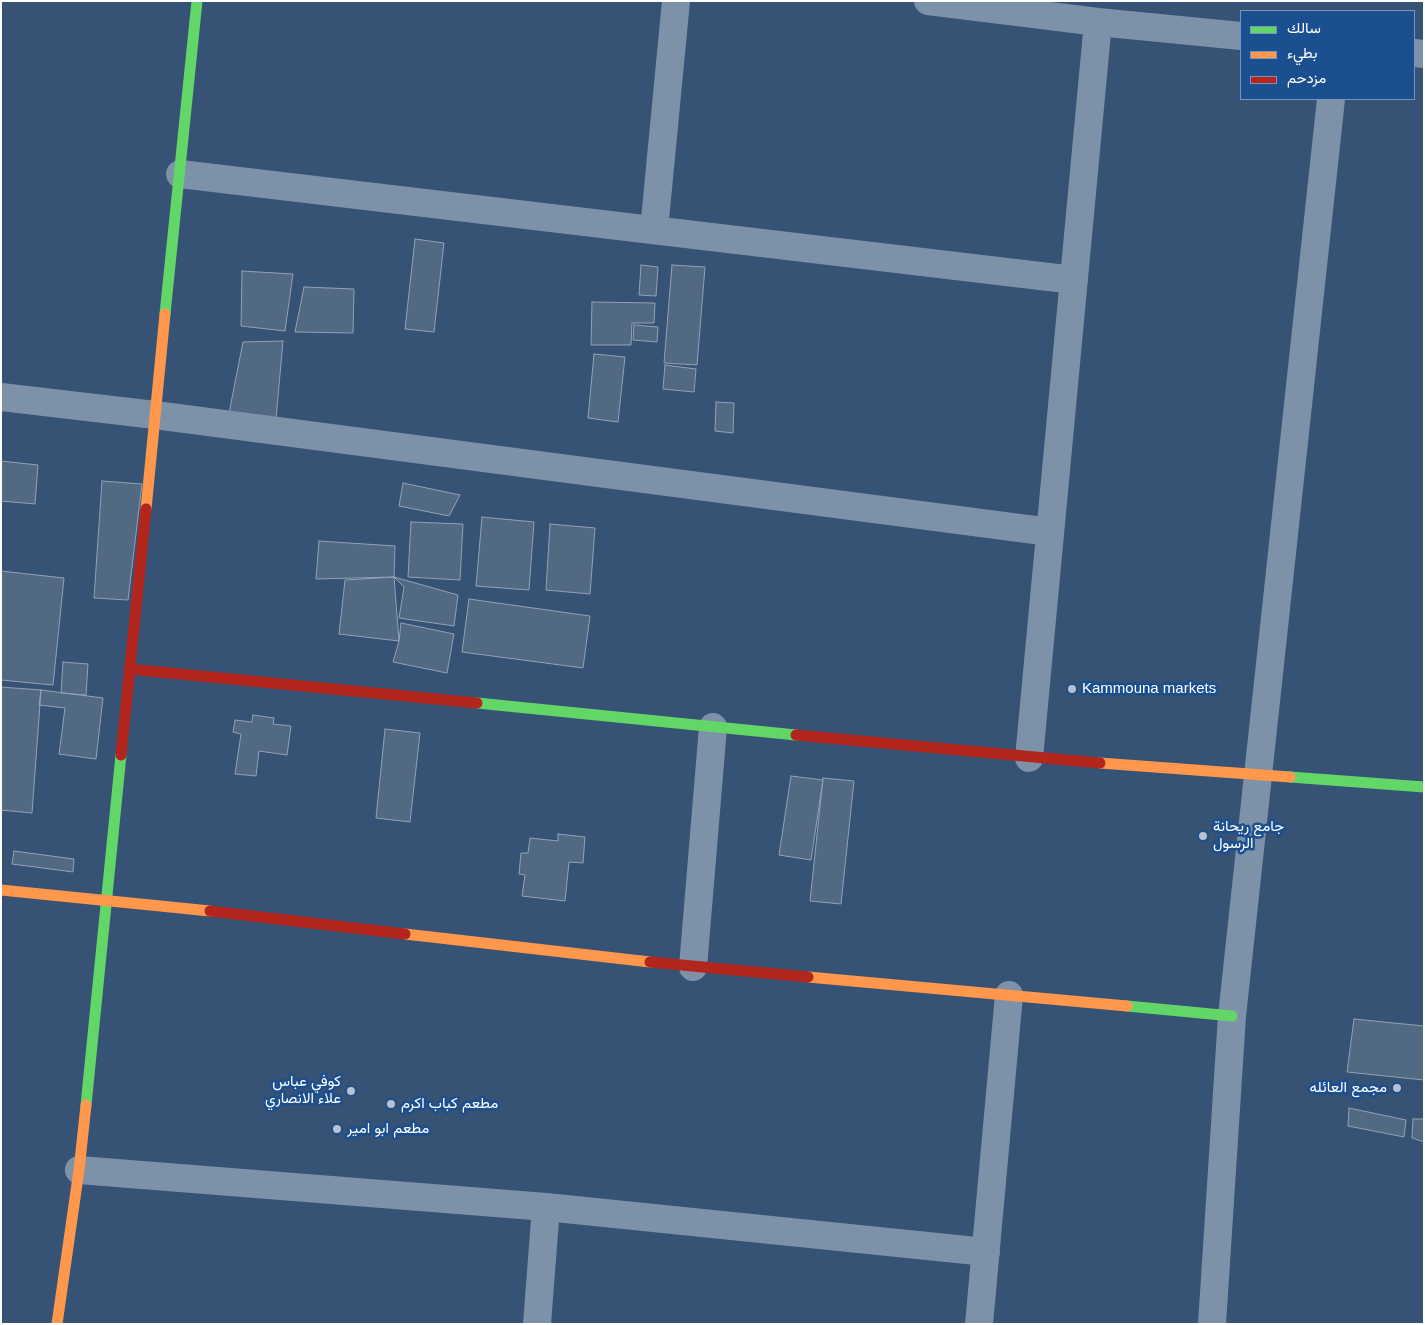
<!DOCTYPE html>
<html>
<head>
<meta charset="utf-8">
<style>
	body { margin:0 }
	#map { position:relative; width:1425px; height:1325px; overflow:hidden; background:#365274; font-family:Helvetica,Vazirmatn,sans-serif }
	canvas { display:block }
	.frame { position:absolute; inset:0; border:2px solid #fff; pointer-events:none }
	.legend { position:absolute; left:1240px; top:10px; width:175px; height:90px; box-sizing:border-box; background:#1b4f8f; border:1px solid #7695bc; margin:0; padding:6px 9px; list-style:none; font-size:15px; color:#fff }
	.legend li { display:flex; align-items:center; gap:10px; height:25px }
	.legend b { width:25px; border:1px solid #7695bc }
</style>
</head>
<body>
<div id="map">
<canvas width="1425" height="1325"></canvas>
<div class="frame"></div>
<ul class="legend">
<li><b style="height:6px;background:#63d668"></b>سالك</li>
<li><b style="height:6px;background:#ff974d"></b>بطيء</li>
<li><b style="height:6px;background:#b3261e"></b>مزدحم</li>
</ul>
</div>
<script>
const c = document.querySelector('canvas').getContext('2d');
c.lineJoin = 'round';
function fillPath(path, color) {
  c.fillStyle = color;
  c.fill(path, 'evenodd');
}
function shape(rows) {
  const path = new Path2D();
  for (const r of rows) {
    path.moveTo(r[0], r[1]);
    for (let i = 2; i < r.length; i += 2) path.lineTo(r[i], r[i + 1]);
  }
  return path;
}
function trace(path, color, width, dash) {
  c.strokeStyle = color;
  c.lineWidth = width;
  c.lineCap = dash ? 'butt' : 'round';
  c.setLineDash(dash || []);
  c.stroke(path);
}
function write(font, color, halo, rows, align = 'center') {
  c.font = font + ' Helvetica,Vazirmatn,sans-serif';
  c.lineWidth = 5;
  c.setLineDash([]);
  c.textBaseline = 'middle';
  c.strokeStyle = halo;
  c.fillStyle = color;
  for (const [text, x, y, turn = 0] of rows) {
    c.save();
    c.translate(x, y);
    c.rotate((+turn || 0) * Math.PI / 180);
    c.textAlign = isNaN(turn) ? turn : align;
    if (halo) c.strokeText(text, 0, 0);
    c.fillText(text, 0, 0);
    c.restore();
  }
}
const building = shape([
	[415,239,444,243,434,332,405,329,415,239],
	[641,265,658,267,656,296,639,295,641,265],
	[672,265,705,267,697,365,664,363,672,265],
	[242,271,293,274,285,331,241,326,242,271],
	[304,287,354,289,353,333,295,332,304,287],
	[592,302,655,303,654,323,632,323,631,345,591,345,592,302],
	[634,325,658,327,657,342,633,340,634,325],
	[283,341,276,419,229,413,243,342,283,341],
	[594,354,625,357,618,422,588,418,594,354],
	[665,365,696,369,694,392,663,389,665,365],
	[716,402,734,403,733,433,715,431,716,402],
	[1,461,38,465,35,504,1,501,1,461],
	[102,481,142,484,128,600,94,598,102,481],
	[403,483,460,495,449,516,399,506,403,483],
	[482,517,534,522,529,590,476,586,482,517],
	[411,522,463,524,460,580,408,577,411,522],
	[550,524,595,528,590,594,546,590,550,524],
	[319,541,395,546,394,577,316,579,319,541],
	[1,571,64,578,53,685,1,680,1,571],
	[394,577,458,595,454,626,399,618,404,587,394,577],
	[394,577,399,641,339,634,345,580,394,577],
	[469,599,590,616,583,668,462,652,469,599],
	[401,623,454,634,447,673,393,662,399,641,401,623],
	[63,662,88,664,86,695,61,693,63,662],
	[1,687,41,690,32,813,1,810,1,687],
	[41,690,103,698,96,759,59,754,65,708,39,705,41,690],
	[253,715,274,718,273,724,291,726,287,755,259,751,256,776,235,774,241,734,233,732,235,720,252,722,253,715],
	[385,729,420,733,410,822,376,818,385,729],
	[791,776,823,780,811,860,779,855,791,776],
	[823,778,854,781,841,904,810,901,823,778],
	[558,834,585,837,583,863,569,862,565,901,522,896,525,875,519,874,521,853,528,853,530,838,558,841,558,834],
	[14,851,74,859,73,872,12,864,14,851],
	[1354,1019,1424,1026,1424,1080,1347,1072,1354,1019],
	[1349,1108,1406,1120,1404,1137,1348,1126,1349,1108],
	[1413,1119,1424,1119,1424,1142,1412,1138,1413,1119]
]);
fillPath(building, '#526984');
trace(building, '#92a2b6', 1);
trace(shape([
	[928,1,1098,22,1241,36],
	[1414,53,1424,54],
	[180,174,1074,280],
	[654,230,676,1],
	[1,397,155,415,1050,532],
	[1029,758,1098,22],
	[693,967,713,727],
	[79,1170,546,1207,986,1252],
	[537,1324,546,1207],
	[979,1324,1009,995],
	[1212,1324,1232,1016,1331,99]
]), '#7d92a8', 28);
trace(shape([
	[165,314,197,1],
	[477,703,796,735],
	[1290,777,1424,787],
	[1127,1006,1232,1016],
	[86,1105,121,755]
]), '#63d668', 11);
trace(shape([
	[146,509,165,314],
	[1100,763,1290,777],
	[1,890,210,911],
	[405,934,650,962],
	[808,977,1127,1006],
	[57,1324,79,1170,86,1105]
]), '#ff974d', 11);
trace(shape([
	[129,669,477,703],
	[796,735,1100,763],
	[121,755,146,509],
	[210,911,405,934],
	[650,962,808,977]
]), '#b3261e', 11);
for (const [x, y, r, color] of [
	[1072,689,5,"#b9c2ce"],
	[1203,836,5,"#b9c2ce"],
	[1397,1088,5,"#b9c2ce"],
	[351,1091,5,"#b9c2ce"],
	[391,1104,5,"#b9c2ce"],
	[337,1129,5,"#b9c2ce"]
]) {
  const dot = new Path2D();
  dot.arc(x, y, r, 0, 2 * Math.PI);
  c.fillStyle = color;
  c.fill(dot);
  trace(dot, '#1b4f8f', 2);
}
write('15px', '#fff', '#1b4f8f', [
	["Kammouna markets",1082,689],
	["جامع ريحانة",1213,827],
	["الرسول",1213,844],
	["كوفي عباس",341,1082,"right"],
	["علاء الانصاري",341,1099,"right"],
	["مجمع العائله",1387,1088,"right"],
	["مطعم كباب اكرم",401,1104],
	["مطعم ابو امير",347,1129]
], 'left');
</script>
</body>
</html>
